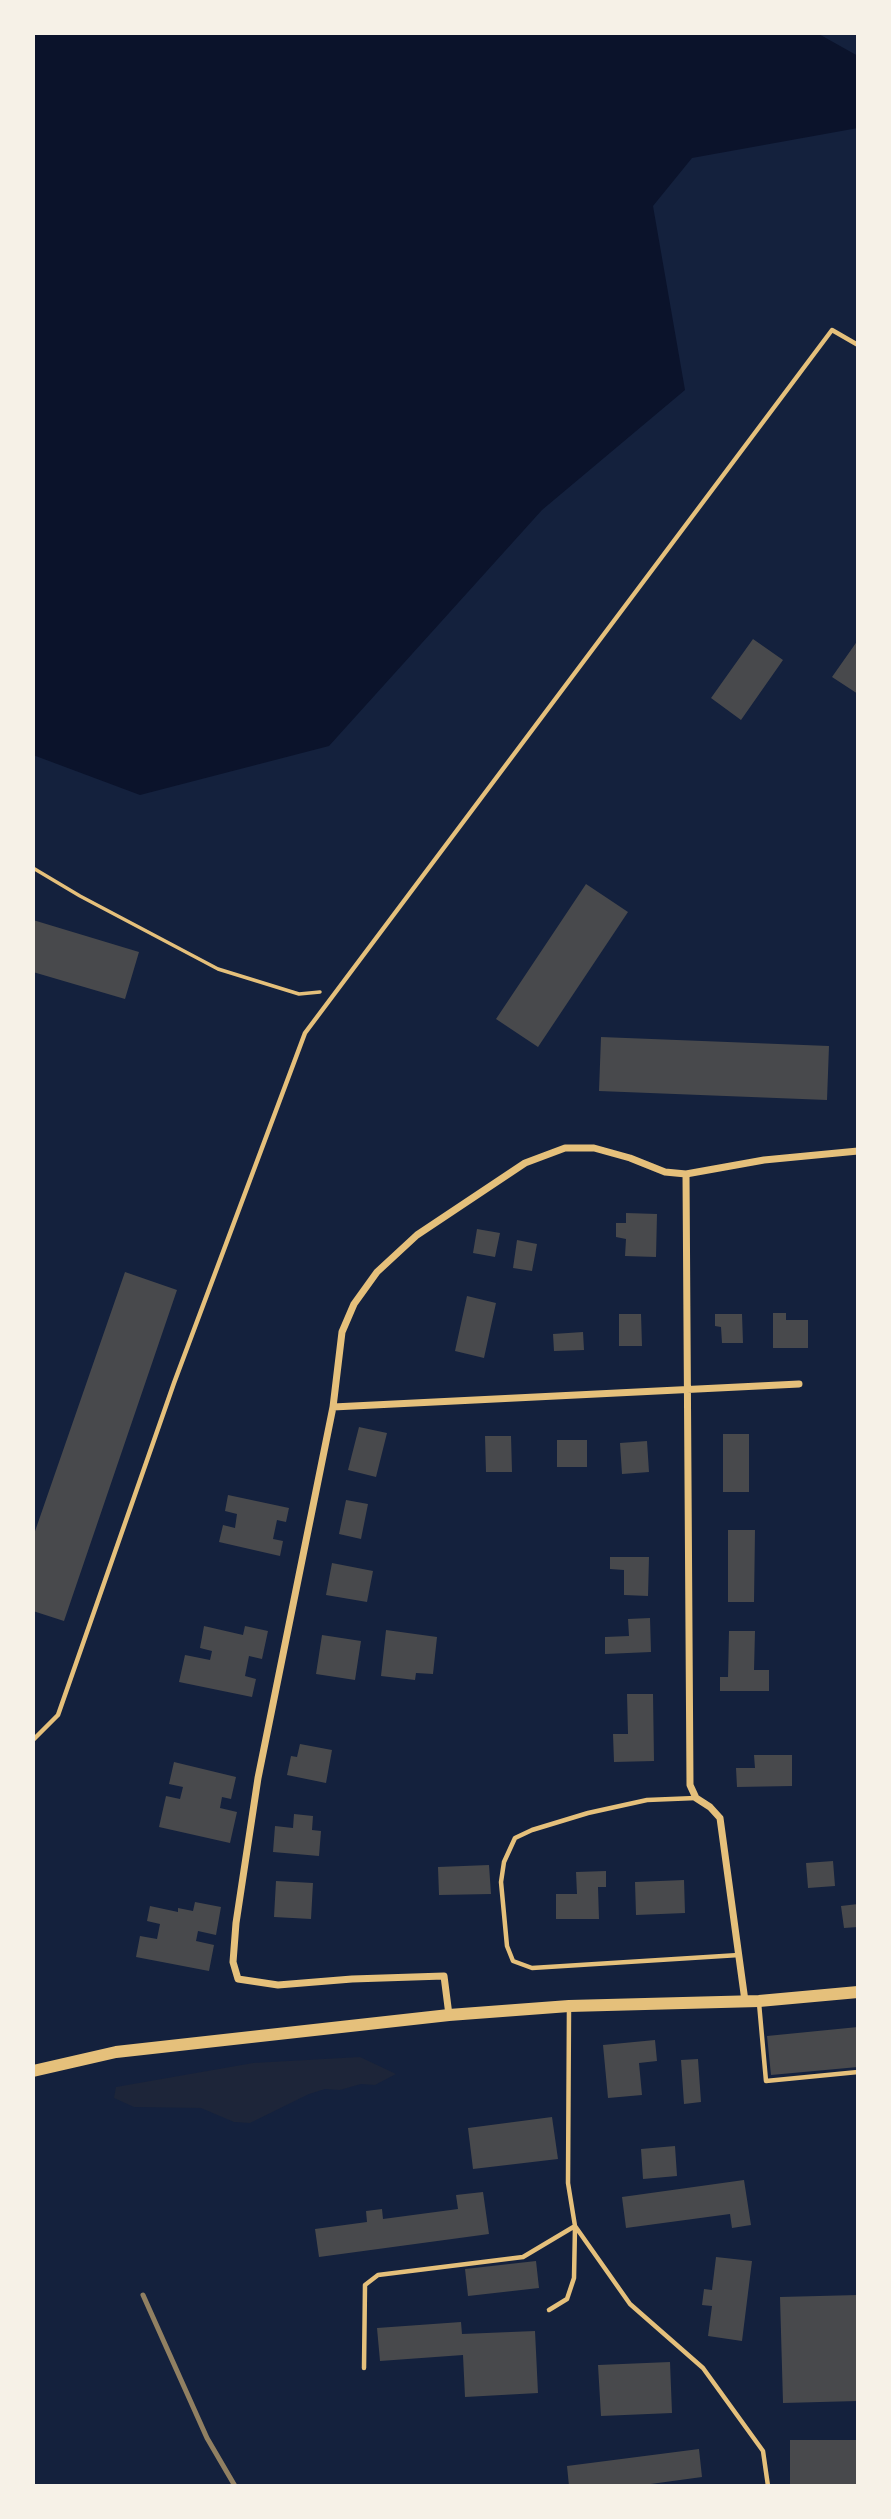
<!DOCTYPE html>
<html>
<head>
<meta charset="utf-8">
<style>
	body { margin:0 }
	#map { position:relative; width:891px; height:2519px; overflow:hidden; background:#14213d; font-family:"Source Serif 4",serif }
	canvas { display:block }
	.frame { position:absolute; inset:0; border:35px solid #f6f1e7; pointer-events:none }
</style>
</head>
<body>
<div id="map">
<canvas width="891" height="2519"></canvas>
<div class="frame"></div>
</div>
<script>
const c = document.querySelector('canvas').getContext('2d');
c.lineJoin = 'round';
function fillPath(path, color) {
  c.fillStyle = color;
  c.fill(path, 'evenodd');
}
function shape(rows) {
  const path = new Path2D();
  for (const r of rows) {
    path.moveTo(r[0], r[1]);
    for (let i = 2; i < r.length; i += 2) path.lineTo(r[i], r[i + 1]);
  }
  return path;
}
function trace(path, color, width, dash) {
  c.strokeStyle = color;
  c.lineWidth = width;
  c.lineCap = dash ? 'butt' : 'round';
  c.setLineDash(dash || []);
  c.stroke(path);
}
fillPath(shape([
	[360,2057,396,2074,375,2085,361,2084,340,2090,325,2089,309,2094,250,2123,234,2122,201,2108,134,2107,114,2098,116,2087,253,2063]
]), '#1d2539');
fillPath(shape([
	[33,33,817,33,858,56,858,128,692,158,653,206,685,390,542,510,329,746,140,795,33,755]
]), '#0b132b');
fillPath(shape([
	[753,639,783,660,741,720,711,698],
	[858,640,858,694,832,677],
	[586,884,628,912,538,1047,496,1019],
	[33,920,139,952,125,999,33,972],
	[601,1037,829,1046,827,1100,599,1091],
	[626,1213,657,1214,656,1257,625,1256,626,1239,616,1237,616,1223,626,1223],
	[477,1229,500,1233,495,1257,473,1253],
	[517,1240,537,1244,532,1271,513,1268],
	[125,1272,177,1290,64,1621,33,1611,33,1537],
	[467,1296,496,1303,484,1358,455,1351],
	[773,1313,786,1313,786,1320,808,1320,808,1348,773,1348],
	[619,1314,641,1314,642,1346,619,1346],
	[715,1314,742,1314,743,1343,722,1343,721,1327,715,1326],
	[583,1332,584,1350,554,1351,553,1334],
	[359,1427,387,1433,376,1477,348,1470],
	[723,1434,749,1434,749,1492,723,1492],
	[485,1436,511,1436,512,1472,486,1472],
	[557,1440,587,1440,587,1467,557,1467],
	[647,1441,649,1472,622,1474,620,1443],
	[228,1495,289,1508,286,1522,277,1520,273,1539,283,1541,280,1556,219,1542,223,1525,235,1528,237,1514,225,1511],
	[346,1500,368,1504,361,1539,339,1534],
	[728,1530,755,1530,754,1602,728,1602],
	[610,1557,649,1557,648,1596,624,1595,624,1570,610,1569],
	[332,1563,373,1571,367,1602,326,1595],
	[650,1618,651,1652,605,1654,605,1637,629,1636,628,1619],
	[204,1626,243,1635,245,1626,268,1631,262,1659,249,1656,245,1676,256,1679,252,1697,179,1682,185,1655,210,1660,212,1651,200,1648],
	[386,1630,437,1637,433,1674,416,1673,415,1680,381,1676],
	[729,1631,755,1631,754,1670,769,1670,769,1691,720,1691,720,1677,728,1677],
	[322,1635,361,1641,355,1680,316,1674],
	[627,1694,653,1694,654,1761,614,1762,613,1734,628,1734],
	[300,1744,332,1750,326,1783,287,1775,291,1756,297,1757],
	[754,1755,792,1755,792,1786,737,1787,736,1768,755,1768],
	[174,1762,236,1777,231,1799,222,1797,220,1808,237,1812,230,1843,159,1827,166,1796,180,1799,183,1787,169,1784],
	[294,1814,313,1816,312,1830,321,1831,319,1856,273,1852,275,1826,293,1828],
	[833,1861,835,1886,808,1888,806,1863],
	[489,1865,491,1894,439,1895,438,1867],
	[606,1871,606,1887,598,1887,599,1919,556,1919,556,1894,577,1894,576,1872],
	[684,1880,685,1913,636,1915,635,1882],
	[276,1881,313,1883,311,1919,274,1917],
	[195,1902,221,1907,216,1935,198,1931,196,1941,214,1945,209,1971,136,1957,140,1936,157,1939,160,1924,147,1921,150,1906,178,1912,178,1908,193,1911],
	[858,1904,858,1927,844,1928,841,1906],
	[858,2027,858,2067,771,2075,767,2036],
	[655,2040,657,2061,639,2063,642,2095,608,2098,603,2045],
	[698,2059,701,2102,684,2104,681,2060],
	[552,2117,558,2159,473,2169,468,2128],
	[675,2146,677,2176,643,2179,641,2149],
	[744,2180,751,2225,732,2228,730,2214,626,2228,622,2197],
	[483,2192,489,2234,319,2257,315,2229,367,2222,366,2211,382,2209,383,2219,458,2209,456,2195],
	[716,2257,752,2261,742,2341,708,2336,712,2306,702,2305,704,2289,712,2290],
	[536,2261,539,2288,468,2296,465,2269],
	[858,2295,858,2401,783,2403,780,2297],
	[461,2322,462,2334,535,2331,538,2393,465,2397,463,2355,380,2361,377,2328],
	[670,2362,672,2413,601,2416,598,2365],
	[790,2440,858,2440,858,2486,790,2486],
	[699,2449,702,2477,636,2486,569,2486,567,2466]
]), '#48494c');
trace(shape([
	[33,868,80,896,218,969,299,994,320,992]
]), '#e5c07b', 3.5);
trace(shape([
	[33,1740,58,1715,174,1383,305,1033,832,330,858,345],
	[696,1798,647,1800,588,1813,532,1830,515,1838,504,1862,501,1882,507,1946,513,1961,532,1968,739,1955],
	[759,2003,766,2081,858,2072],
	[569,2008,568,2183,575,2226,630,2304,703,2368,763,2451,768,2486],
	[549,2310,567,2299,574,2278,575,2227],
	[364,2368,365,2285,378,2275,523,2257,575,2226]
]), '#e5c07b', 4.5);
trace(shape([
	[686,1174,690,1785,696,1798,710,1807,720,1818,745,2001],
	[333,1407,799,1384],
	[449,2015,444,1976,352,1979,278,1985,238,1979,233,1962,236,1923,258,1778,333,1407,342,1332,354,1304,377,1272,417,1235,525,1163,565,1148,594,1148,630,1158,665,1172,686,1174,764,1160,858,1151]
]), '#e5c07b', 7);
trace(shape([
	[33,2071,116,2052,449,2015,569,2006,759,2001,858,1992]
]), '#e5c07b', 12);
trace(shape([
	[143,2295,207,2438,235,2486]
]), '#918062', 5);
</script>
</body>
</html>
